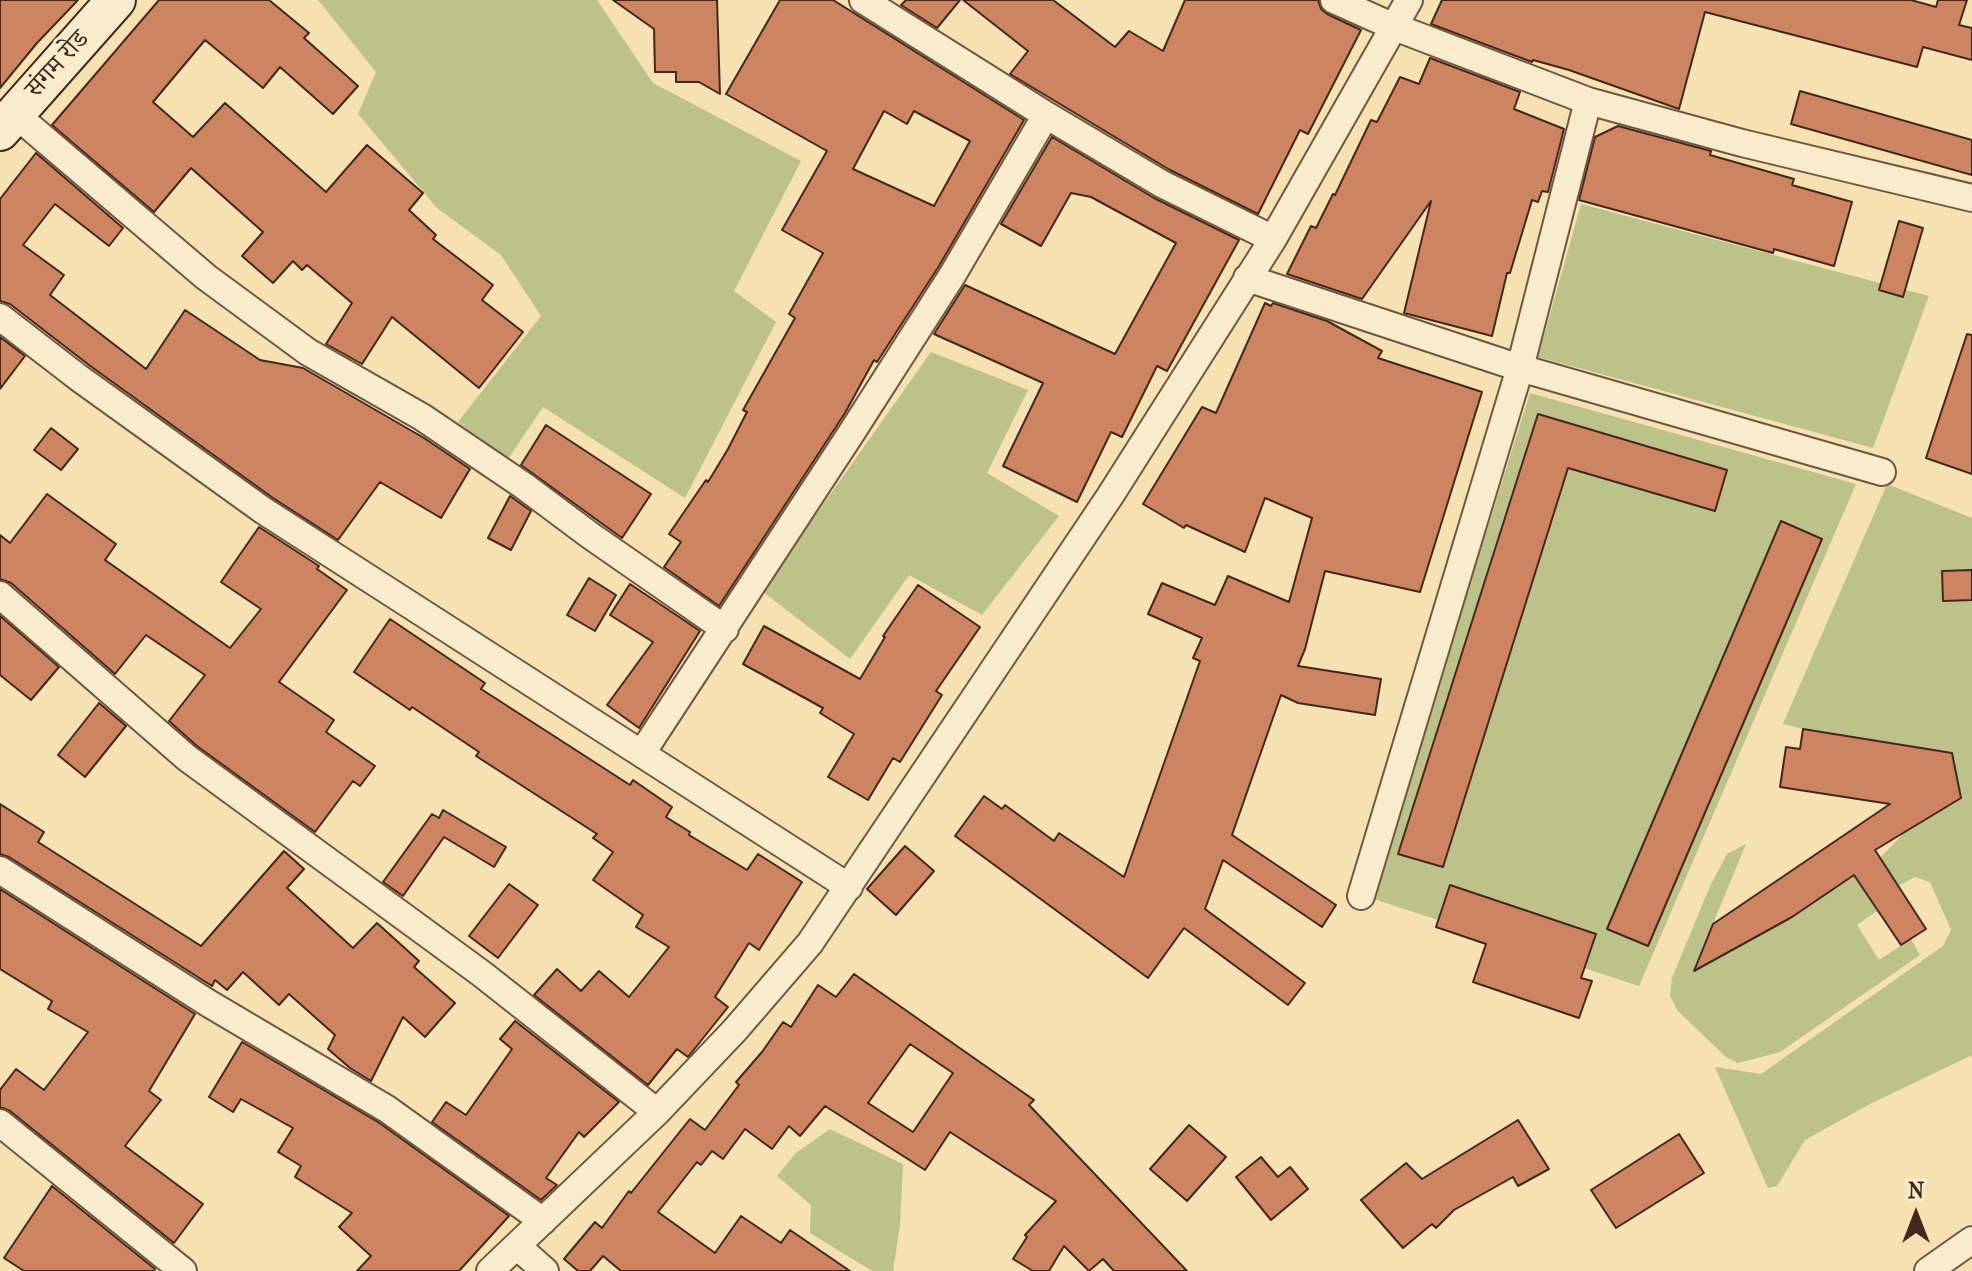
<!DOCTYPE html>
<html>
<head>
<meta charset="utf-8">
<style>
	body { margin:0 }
	#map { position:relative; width:1972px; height:1271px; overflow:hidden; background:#f5e1b1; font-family:"IM FELL French Canon",serif }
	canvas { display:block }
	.north { position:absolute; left:1876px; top:1175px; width:80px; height:80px; -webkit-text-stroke:6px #f8eccc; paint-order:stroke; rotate:0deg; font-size:22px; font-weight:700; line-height:32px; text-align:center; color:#45281d }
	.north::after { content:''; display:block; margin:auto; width:28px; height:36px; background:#45281d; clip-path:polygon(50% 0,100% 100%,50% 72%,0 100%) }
</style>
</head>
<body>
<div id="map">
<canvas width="1972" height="1271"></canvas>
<div class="north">N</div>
</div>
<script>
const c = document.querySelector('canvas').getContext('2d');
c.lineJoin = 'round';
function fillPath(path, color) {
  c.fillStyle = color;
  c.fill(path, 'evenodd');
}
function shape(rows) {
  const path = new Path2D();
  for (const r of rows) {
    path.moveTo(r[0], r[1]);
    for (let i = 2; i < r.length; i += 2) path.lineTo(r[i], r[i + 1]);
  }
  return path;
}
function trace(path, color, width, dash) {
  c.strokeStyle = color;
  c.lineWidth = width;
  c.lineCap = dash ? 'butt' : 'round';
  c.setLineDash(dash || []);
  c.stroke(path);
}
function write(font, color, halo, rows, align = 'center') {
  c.font = font + ' "IM FELL French Canon","Noto Serif Devanagari",serif';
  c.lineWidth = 6;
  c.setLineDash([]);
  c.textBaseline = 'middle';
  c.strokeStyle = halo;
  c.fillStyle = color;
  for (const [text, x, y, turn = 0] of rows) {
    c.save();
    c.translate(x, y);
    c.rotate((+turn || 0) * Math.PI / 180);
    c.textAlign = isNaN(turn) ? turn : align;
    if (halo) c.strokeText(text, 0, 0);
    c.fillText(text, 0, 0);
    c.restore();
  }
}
fillPath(shape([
	[318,0,597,0,653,83,801,161,734,291,776,322,685,498,543,407,506,462,458,422,541,316,501,255,437,208,358,114,376,72],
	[1581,204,1929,296,1873,448,1538,357],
	[931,352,1028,390,987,473,1059,516,982,615,909,575,850,659,762,591],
	[1530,393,1856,484,1639,986,1371,898],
	[1887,484,1972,518,1972,1055,1868,1105,1805,1140,1777,1186,1768,1188,1715,1067,1761,1074,1943,946,1951,930,1930,882,1915,877,1898,886,1873,903,1877,911,1857,925,1879,960,1911,939,1920,955,1780,1052,1738,1063,1726,1057,1678,1011,1670,996,1672,978,1710,886,1727,854,1746,844,1700,955,1708,963,1793,917,1880,858,1906,831,1960,799,1952,753,1803,729,1783,724],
	[830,1129,903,1164,900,1225,893,1271,872,1271,810,1233,811,1205,777,1176,796,1153]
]), '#bdc28a');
const building = shape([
	[0,0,78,0,37,43,0,88,0,0],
	[159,0,269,0,309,33,304,38,358,86,333,114,280,67,263,88,205,40,153,102,193,137,225,103,326,192,367,145,423,193,409,210,436,235,433,239,493,285,482,300,523,332,479,388,392,317,362,364,326,344,352,303,307,265,302,270,293,261,273,283,242,256,263,232,191,168,154,212,52,125,159,0],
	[613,0,717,0,720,94,699,82,676,82,676,72,655,72,654,29,613,0],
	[780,0,833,0,1024,120,939,266,877,362,874,360,845,413,719,606,664,567,681,542,669,534,706,480,708,482,728,449,747,412,743,410,795,318,789,314,823,253,782,230,827,151,726,94,780,0],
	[884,111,907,124,914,111,970,141,934,206,853,169,884,111],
	[906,0,960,0,937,28,901,5,906,0],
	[963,0,1053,0,1115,47,1129,31,1163,51,1185,0,1318,0,1321,9,1327,14,1361,30,1308,134,1300,130,1258,214,1170,170,1010,74,1028,51,963,0],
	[1442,0,1911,0,1936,7,1938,0,1967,0,1959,25,1972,28,1972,60,1923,47,1917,67,1705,12,1679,109,1569,70,1533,60,1532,62,1431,24,1442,0],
	[1430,58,1520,92,1514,109,1564,129,1548,192,1542,191,1538,202,1532,200,1510,273,1507,273,1492,336,1404,313,1431,201,1362,299,1287,274,1311,226,1316,228,1333,194,1335,195,1371,120,1377,122,1400,77,1419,84,1430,58],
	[1800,91,1972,140,1972,175,1791,124,1800,91],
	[1618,126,1711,151,1710,155,1794,179,1792,185,1852,202,1834,266,1774,249,1773,253,1579,200,1595,137,1618,126],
	[1052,137,1154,198,1239,240,1167,371,1157,366,1122,437,1111,432,1077,502,1003,466,1043,383,934,334,965,285,1115,354,1176,243,1091,197,1071,193,1041,246,1001,224,1052,137],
	[36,153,123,228,109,246,55,204,23,245,64,275,50,295,146,369,185,310,260,360,303,368,424,438,470,469,441,518,380,482,338,540,273,498,89,365,10,304,0,301,0,199,36,153],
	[1899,221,1923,228,1903,297,1879,290,1899,221],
	[1265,303,1271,306,1273,303,1327,321,1382,351,1378,358,1482,392,1420,592,1325,571,1305,649,1298,666,1381,679,1375,715,1298,703,1281,695,1232,835,1336,905,1322,927,1223,860,1205,909,1305,983,1288,1005,1184,928,1148,978,955,836,984,796,1002,809,1005,805,1054,841,1059,833,1124,877,1200,661,1193,658,1202,638,1148,614,1162,583,1215,605,1228,576,1289,602,1312,518,1265,498,1245,552,1186,525,1184,528,1143,504,1202,407,1216,413,1265,303],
	[1967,334,1972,335,1972,474,1926,458,1967,334],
	[0,337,25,356,0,389,0,337],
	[1538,414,1727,470,1715,511,1568,468,1443,867,1398,854,1538,414],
	[546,425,651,494,622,538,521,465,546,425],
	[51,428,78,449,61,470,34,450,51,428],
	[47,494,116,544,105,560,230,648,261,609,221,582,259,527,319,566,317,569,347,590,279,682,334,720,326,732,375,766,360,786,353,781,315,832,197,746,169,721,205,675,146,635,115,674,11,583,0,579,0,535,10,543,47,494],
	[510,496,531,511,511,550,488,538,510,496],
	[1781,521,1822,539,1648,946,1607,929,1781,521],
	[1972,570,1972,600,1943,601,1942,571,1972,570],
	[589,578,616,595,595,631,567,615,589,578],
	[630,584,700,631,639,728,607,705,653,642,610,615,630,584],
	[918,585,980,627,936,691,942,695,900,762,893,758,868,800,828,777,854,734,820,713,823,708,743,664,764,626,860,679,885,637,883,636,918,585],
	[0,616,59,667,31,700,0,675,0,616],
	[390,619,485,683,481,689,630,785,633,780,672,807,666,817,690,832,689,835,747,870,758,854,802,882,759,950,749,943,715,997,728,1007,688,1057,677,1049,648,1085,534,995,557,969,581,991,599,971,629,997,669,947,636,927,643,915,593,880,613,852,593,838,597,834,476,756,479,752,412,707,410,710,354,672,390,619],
	[99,703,126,726,85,777,58,755,99,703],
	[1803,729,1952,753,1961,798,1875,850,1926,929,1901,945,1854,875,1792,917,1694,971,1713,924,1890,804,1780,787,1786,747,1800,749,1803,729],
	[0,804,44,832,38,842,201,946,284,851,304,869,287,888,353,948,377,923,419,961,414,967,455,1003,425,1037,403,1017,371,1081,350,1068,328,1049,335,1035,289,994,279,1005,243,972,227,990,215,980,212,986,9,857,0,854,0,804],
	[443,810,506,847,494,867,444,837,403,896,383,882,432,814,439,818,443,810],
	[905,846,934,871,896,915,867,889,905,846],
	[509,884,538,905,498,958,469,936,509,884],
	[1450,885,1596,934,1581,978,1592,981,1579,1018,1473,982,1486,944,1436,927,1450,885],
	[0,889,195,1014,149,1091,161,1100,125,1146,203,1204,174,1243,10,1111,0,1107,0,1090,16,1069,44,1090,88,1032,48,1009,52,1001,0,969,0,889],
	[854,974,1034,1100,1029,1105,1187,1271,1114,1271,1103,1259,1089,1271,1064,1246,1049,1271,1033,1271,1013,1259,1027,1237,1025,1235,1056,1201,950,1132,925,1170,825,1106,800,1136,789,1126,772,1149,745,1129,723,1159,712,1151,701,1165,697,1162,658,1212,715,1253,741,1216,781,1243,790,1230,850,1271,621,1271,603,1256,590,1271,578,1271,564,1259,595,1222,602,1228,629,1191,631,1193,690,1119,705,1130,739,1085,736,1082,762,1052,783,1022,791,1027,818,985,836,997,854,974],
	[910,1044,953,1073,913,1132,868,1103,910,1044],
	[515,1021,619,1102,584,1137,579,1132,546,1178,557,1185,541,1200,432,1122,446,1102,466,1115,512,1049,500,1039,515,1021],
	[242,1042,378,1122,509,1216,459,1271,357,1271,371,1256,339,1227,352,1213,295,1177,301,1166,278,1152,293,1128,241,1099,233,1112,209,1097,242,1042],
	[1518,1120,1549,1169,1518,1186,1513,1177,1454,1210,1436,1228,1432,1224,1403,1248,1361,1200,1406,1163,1422,1179,1518,1120],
	[1189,1125,1226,1157,1187,1201,1150,1169,1189,1125],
	[1679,1134,1704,1173,1616,1228,1591,1190,1679,1134],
	[1261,1157,1278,1177,1290,1167,1308,1189,1271,1220,1236,1177,1261,1157],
	[52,1186,155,1269,154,1271,24,1271,4,1258,52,1186]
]);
fillPath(building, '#cd8461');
trace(building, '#45281d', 2);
const street = shape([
	[863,0,1046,115,1162,184,1273,239],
	[1334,0,1392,26,1588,101,1742,143,1972,198],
	[15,114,206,277,308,352,422,417,524,486,591,536,725,629],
	[1247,278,1520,368,1882,472],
	[0,317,79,378,264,511,849,887],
	[0,595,187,758,482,974,657,1112],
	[642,753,852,432,953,274,1046,115],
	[0,870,208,1003,387,1109,543,1221],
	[1361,896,1520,368,1588,101],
	[0,1123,183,1271],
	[517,1246,545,1271],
	[490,1271,657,1112,735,1030,810,943,1110,496,1273,239,1409,0],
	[1928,1271,1972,1240]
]);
const secondary = shape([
	[0,131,116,0]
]);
trace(street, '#715642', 30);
trace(secondary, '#45281d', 42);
trace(street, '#f8eccc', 26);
trace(secondary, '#f8eccc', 38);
write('26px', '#45281d', '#f8eccc', [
	["संगम रोड",58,65,-48]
]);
</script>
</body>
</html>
